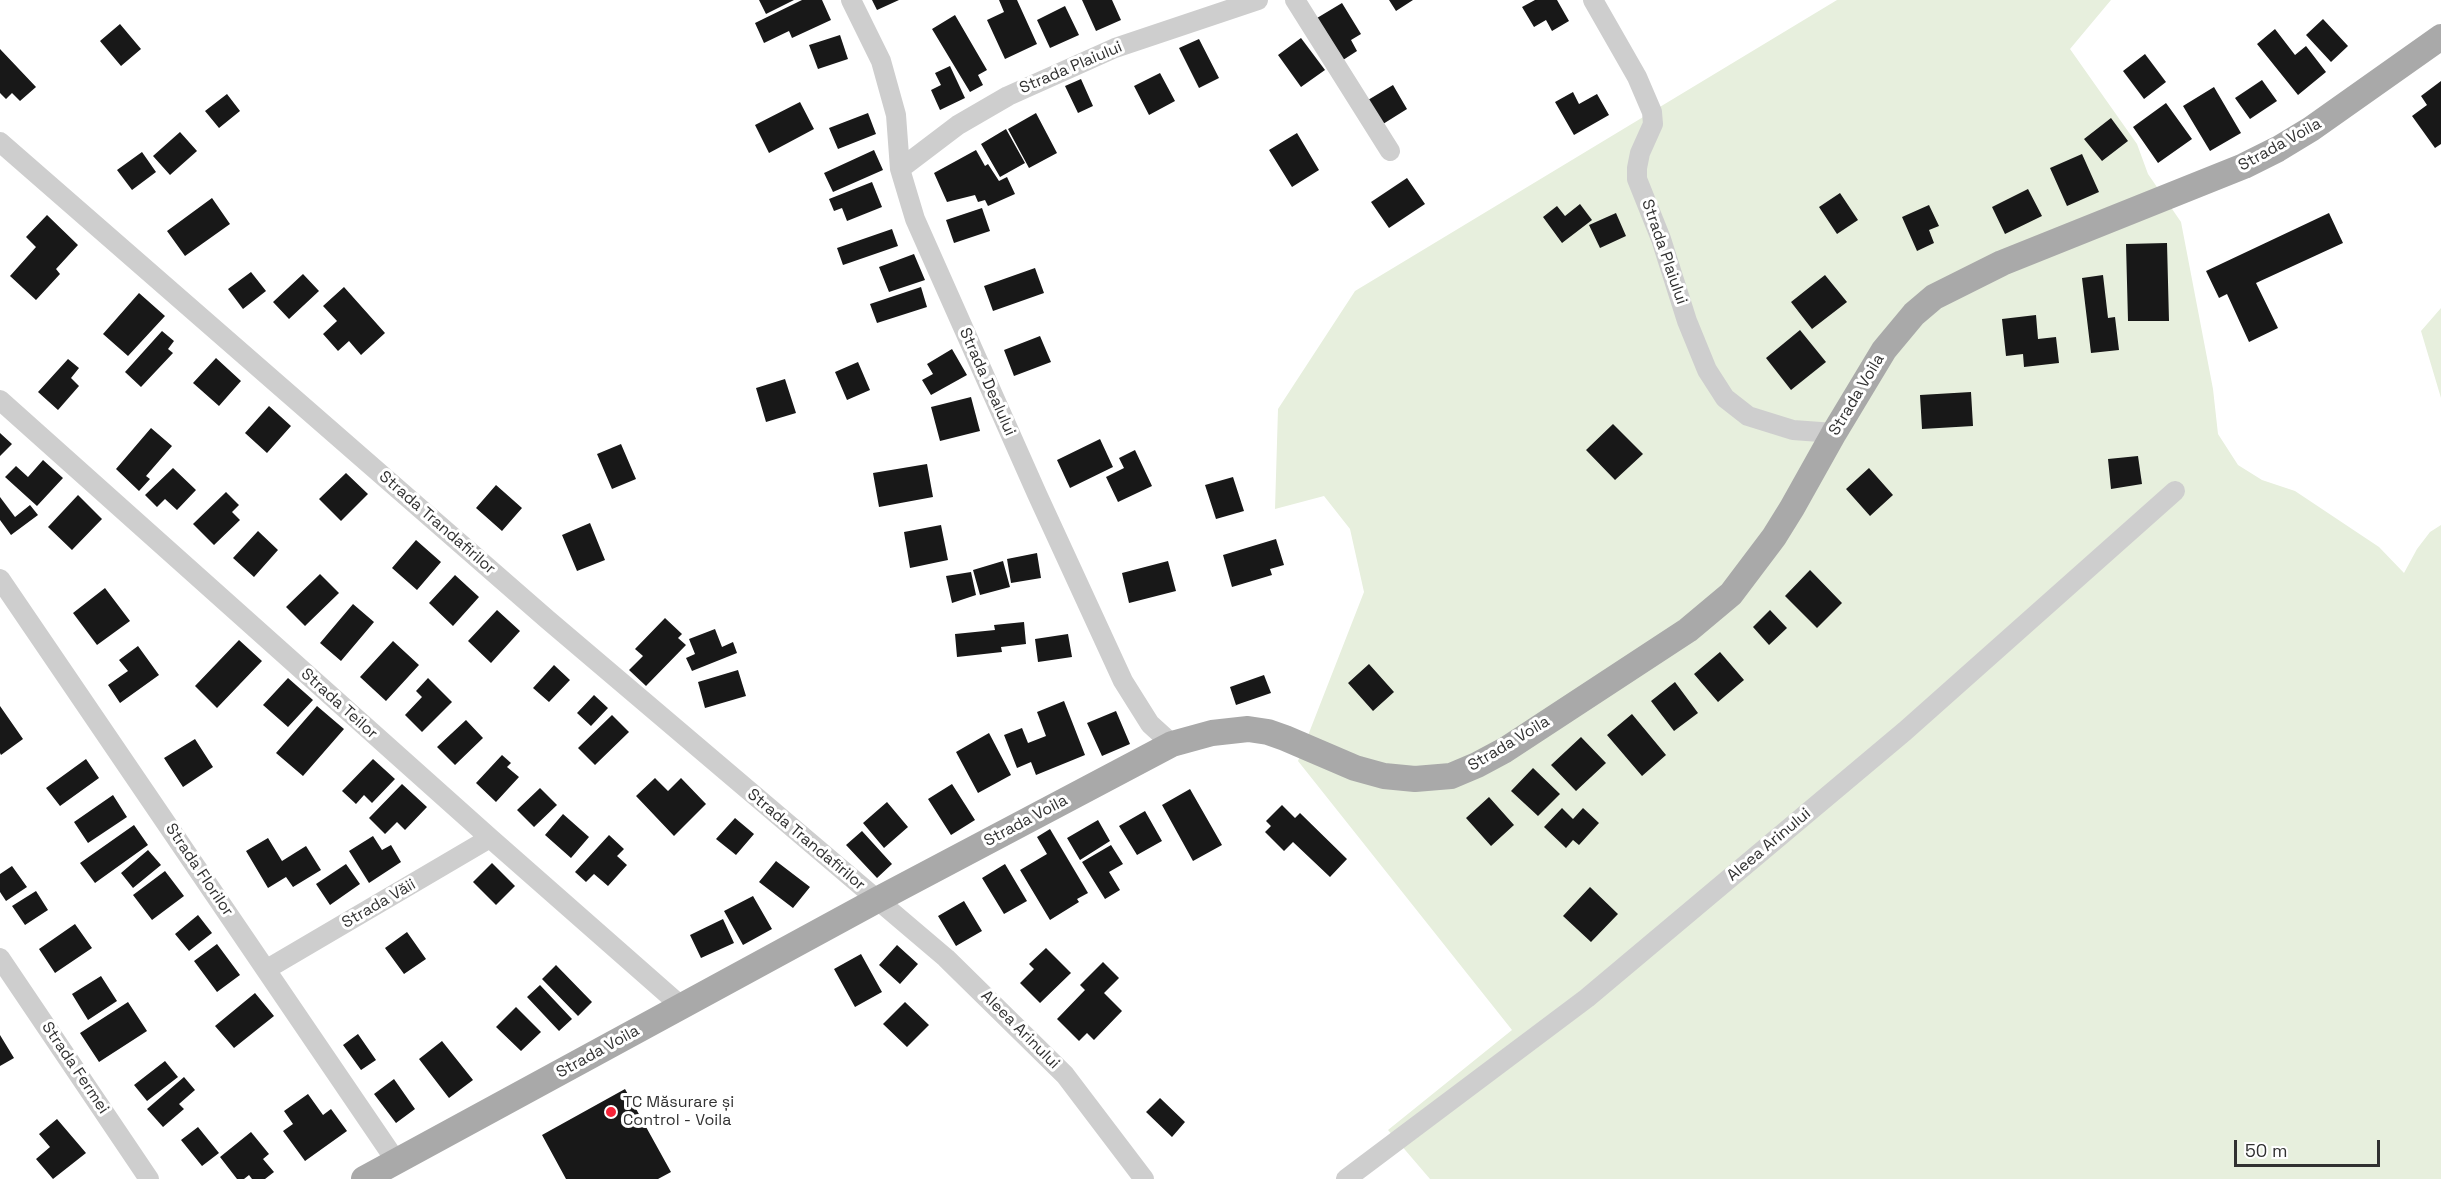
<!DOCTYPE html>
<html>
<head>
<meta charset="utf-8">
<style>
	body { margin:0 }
	#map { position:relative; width:2441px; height:1179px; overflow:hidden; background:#fff; font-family:"Space Grotesk",sans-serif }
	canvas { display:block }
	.scale { position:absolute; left:2234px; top:1140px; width:146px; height:27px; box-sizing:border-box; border:3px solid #313131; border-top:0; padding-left:8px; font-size:18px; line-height:21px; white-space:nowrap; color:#313131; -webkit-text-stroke:4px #fff; paint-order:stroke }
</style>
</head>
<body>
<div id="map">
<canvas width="2441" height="1179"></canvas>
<div class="scale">50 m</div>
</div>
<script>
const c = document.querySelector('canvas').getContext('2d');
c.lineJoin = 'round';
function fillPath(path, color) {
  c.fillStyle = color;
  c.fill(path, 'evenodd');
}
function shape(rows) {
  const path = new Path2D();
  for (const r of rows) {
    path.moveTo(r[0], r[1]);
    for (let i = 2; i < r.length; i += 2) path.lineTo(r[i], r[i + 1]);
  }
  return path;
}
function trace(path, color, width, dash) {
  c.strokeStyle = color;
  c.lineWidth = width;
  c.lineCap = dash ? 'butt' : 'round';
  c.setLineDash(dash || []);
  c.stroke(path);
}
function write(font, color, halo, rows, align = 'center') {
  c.font = font + ' "Space Grotesk",sans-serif';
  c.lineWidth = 6;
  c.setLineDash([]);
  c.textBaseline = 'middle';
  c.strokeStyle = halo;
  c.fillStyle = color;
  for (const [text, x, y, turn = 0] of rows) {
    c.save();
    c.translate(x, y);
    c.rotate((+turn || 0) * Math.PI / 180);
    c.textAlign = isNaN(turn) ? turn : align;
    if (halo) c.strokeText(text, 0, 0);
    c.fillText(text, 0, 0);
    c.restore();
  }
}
fillPath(shape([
	[1837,0,2111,0,2070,49,2137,144,2148,174,2181,222,2213,389,2218,434,2238,465,2262,480,2295,491,2379,547,2404,573,2417,549,2430,532,2441,525,2441,1179,1430,1179,1388,1130,1512,1030,1298,761,1364,592,1350,529,1324,496,1275,509,1278,409,1355,291],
	[2441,308,2441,398,2421,331]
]), '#e7efdd');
fillPath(shape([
	[759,0,794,0,766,14],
	[802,0,822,0,831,20,792,38,789,31,764,43,755,23],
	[872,0,899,0,877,10],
	[999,0,1017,0,1037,44,1005,59,987,20,1004,12],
	[1082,0,1112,0,1121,20,1096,31],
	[1389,0,1413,0,1396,11],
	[1535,0,1557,0,1569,21,1552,31,1546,20,1534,27,1522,7],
	[1342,3,1361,34,1351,40,1357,51,1343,60,1317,18],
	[1065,6,1079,35,1050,48,1037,20],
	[955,15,987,70,978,75,983,85,970,92,932,29],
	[2323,19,2348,46,2331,62,2306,35],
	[120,24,141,49,121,66,100,41],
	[2275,29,2295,55,2306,46,2326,72,2298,95,2257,44],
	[840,35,848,59,818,69,809,45],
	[1301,38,1325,70,1301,87,1278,55],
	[1199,39,1219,78,1199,88,1179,48],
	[0,49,36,87,20,101,12,93,6,99,0,93],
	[2145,54,2166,82,2144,99,2123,71],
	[950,66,965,98,940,110,931,90,941,85,935,73],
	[1160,73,1175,101,1149,115,1134,86],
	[1081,79,1093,106,1078,113,1065,86],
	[2262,80,2277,101,2250,119,2235,98],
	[2441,81,2441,144,2435,148,2412,116,2427,105,2421,96],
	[1393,85,1407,109,1383,124,1368,100],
	[2214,87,2241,133,2210,151,2183,106],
	[1573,92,1579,104,1597,94,1609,115,1574,135,1555,102],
	[227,94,240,111,219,128,205,111],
	[800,102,814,129,769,153,755,125],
	[2166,103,2192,139,2158,163,2133,127],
	[868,113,876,134,838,149,829,128],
	[1036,113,1057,153,1029,168,1008,129],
	[2111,118,2128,141,2102,161,2084,139],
	[1006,129,1025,163,1000,177,981,144],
	[180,132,197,151,170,175,153,156],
	[1297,133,1319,170,1292,187,1269,150],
	[874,150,883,170,833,192,824,173],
	[976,150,985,166,988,164,999,181,1007,177,1015,194,988,206,985,200,978,202,975,195,947,202,934,173],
	[142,152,156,172,132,190,117,170],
	[2082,154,2099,192,2067,206,2050,168],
	[1407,178,1425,204,1389,228,1371,202],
	[872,182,882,207,847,221,842,208,834,211,829,199],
	[2028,189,2042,216,2005,234,1992,207],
	[1840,193,1858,220,1837,234,1819,207],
	[212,198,230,224,185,256,167,231],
	[1580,204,1592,220,1562,243,1543,217,1557,206,1565,216],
	[1929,205,1939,226,1929,230,1934,243,1917,251,1902,217],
	[982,208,990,231,954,243,946,220],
	[1616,213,1626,236,1600,248,1589,225],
	[2329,213,2343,243,2256,283,2278,328,2249,342,2227,294,2219,298,2206,271],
	[47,215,78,245,56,269,60,274,36,300,10,276,36,247,26,237],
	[892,229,898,246,843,265,837,248],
	[2167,243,2169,321,2128,321,2126,244],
	[914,254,925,280,889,292,879,267],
	[1035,268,1044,293,993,311,984,286],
	[251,272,266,291,243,309,228,289],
	[303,274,319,291,289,319,273,302],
	[1825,275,1847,302,1812,329,1791,302],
	[2103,275,2108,318,2115,317,2119,350,2091,353,2082,278],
	[344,287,385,333,361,355,349,341,338,351,323,334,337,321,323,306],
	[921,287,927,307,877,323,870,304],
	[139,293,165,316,128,356,103,334],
	[2036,315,2038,339,2056,337,2059,363,2024,367,2023,354,2006,356,2002,319],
	[1800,330,1826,362,1791,390,1766,358],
	[162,331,174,341,168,349,173,353,141,387,125,372],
	[1040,336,1051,362,1014,376,1004,350],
	[952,349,967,375,931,395,922,380,933,374,927,364],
	[216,358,241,381,219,406,193,383],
	[68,359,79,368,71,378,79,386,58,410,38,392],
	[858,362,870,390,847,400,835,372],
	[785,379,796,413,766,422,756,388],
	[1971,392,1973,426,1922,429,1920,395],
	[971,397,980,431,940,441,931,407],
	[269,406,291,426,267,453,245,433],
	[1613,424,1643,454,1615,480,1586,450],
	[151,428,172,446,146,476,150,479,139,491,116,469],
	[0,433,12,444,0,456],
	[1100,439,1113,467,1070,488,1057,460],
	[621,444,636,479,612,489,597,454],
	[1135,450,1152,486,1118,502,1106,477,1124,468,1119,458],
	[2138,456,2142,484,2111,489,2108,459],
	[43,460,63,478,37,506,5,477,16,466,28,477],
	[927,464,933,497,879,507,873,473],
	[173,468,196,490,177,510,165,499,157,507,145,495],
	[1869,468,1893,495,1870,516,1846,489],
	[346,473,368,494,341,521,319,499],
	[1233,477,1244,511,1216,519,1205,485],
	[496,485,522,508,502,531,476,508],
	[226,492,239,505,232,512,240,520,214,545,193,524],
	[78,495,102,519,72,550,48,527],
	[0,497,15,517,30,505,38,515,11,535,0,520],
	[590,523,605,560,577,571,562,535],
	[941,525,948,560,910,568,904,532],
	[258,531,278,550,254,577,233,558],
	[1276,539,1284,565,1270,569,1272,575,1232,587,1223,555],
	[416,540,441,562,417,590,392,568],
	[1037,553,1041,578,1011,583,1007,559],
	[1003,561,1010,587,980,595,973,570],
	[1168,561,1176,591,1129,603,1122,573],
	[1810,570,1842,603,1817,628,1785,596],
	[971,572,976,595,952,603,946,576],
	[320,574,339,593,305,626,286,607],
	[455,575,479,597,453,626,429,603],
	[105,588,130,621,97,645,73,613],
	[353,604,374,622,341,661,320,643],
	[497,610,520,631,491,663,468,641],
	[1770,610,1787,628,1769,645,1753,627],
	[665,618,682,634,678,638,686,645,646,686,629,670,643,656,635,649],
	[1024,622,1026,644,1001,647,1002,652,957,657,955,634,995,630,994,625],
	[715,629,722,647,733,642,737,653,692,671,686,658,695,654,689,639],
	[1068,634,1072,657,1038,662,1035,639],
	[239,640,262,661,217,708,195,686],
	[393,641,419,665,386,701,360,677],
	[138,646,159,675,120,703,108,685,128,671,119,660],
	[1720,652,1744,680,1718,702,1694,674],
	[1369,664,1394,692,1373,711,1348,683],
	[554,665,570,680,549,702,533,688],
	[738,670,746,696,705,708,698,682],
	[1264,675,1271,693,1236,705,1230,687],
	[288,678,313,700,288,727,263,705],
	[428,678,452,702,422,732,405,715,422,697,416,691],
	[1675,682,1698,713,1674,731,1651,701],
	[594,695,608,708,591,726,577,713],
	[1064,701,1085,755,1036,775,1031,762,1017,768,1004,735,1022,728,1028,743,1046,736,1037,712],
	[0,706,23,739,1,755,0,753],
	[317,706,344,729,303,776,276,753],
	[1116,711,1130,744,1102,756,1087,723],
	[1632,714,1666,755,1642,776,1607,735],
	[612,715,629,732,595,765,578,748],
	[466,720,483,738,455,765,437,747],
	[989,733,1011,775,978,793,956,752],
	[1581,737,1606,763,1576,791,1551,765],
	[195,739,213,767,183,787,164,758],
	[502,755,511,763,507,767,519,777,496,802,476,783],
	[86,759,99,778,60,806,46,788],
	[373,759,395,779,372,803,364,795,356,804,342,791],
	[1533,768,1560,794,1538,816,1511,791],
	[655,778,668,791,681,778,706,804,674,836,636,796],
	[402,784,427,807,405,830,397,822,385,834,369,818],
	[952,784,975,820,951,835,928,799],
	[540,788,557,805,534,827,517,810],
	[1190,789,1222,845,1193,861,1162,805],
	[113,795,127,817,88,843,74,822],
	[1489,797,1514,825,1491,846,1466,818],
	[887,802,908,827,884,848,863,823],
	[1282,805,1295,818,1300,813,1347,859,1330,877,1293,842,1284,851,1265,832,1271,826,1266,821],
	[1562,808,1573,819,1583,808,1599,823,1579,845,1573,840,1566,848,1544,827],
	[1145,811,1162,841,1137,855,1119,826],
	[563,814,589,837,571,858,545,835],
	[735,818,754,834,736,855,716,839],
	[1098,820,1110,841,1080,860,1067,838],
	[134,825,148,845,95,883,80,863],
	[1050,829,1088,893,1077,899,1079,902,1050,920,1020,870,1047,854,1037,837],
	[862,831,892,864,877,878,846,845],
	[609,835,624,849,617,856,627,865,608,886,594,874,586,882,575,872],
	[373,836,382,850,391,845,401,862,369,883,349,851],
	[268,838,282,861,306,846,321,870,293,887,286,877,268,888,246,851],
	[1111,845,1123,864,1109,872,1120,890,1105,899,1082,862],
	[148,850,161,865,133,888,121,873],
	[776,861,810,887,793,908,759,882],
	[492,863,515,886,496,905,473,882],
	[346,864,360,884,330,905,316,884],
	[1005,864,1027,901,1004,914,982,878],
	[12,866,27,887,6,901,0,892,0,874],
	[165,871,184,896,152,920,133,895],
	[1590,887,1618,914,1591,942,1563,916],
	[36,891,48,910,25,925,12,906],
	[753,896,772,929,743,945,724,911],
	[964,901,982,931,956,946,938,916],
	[198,915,212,933,189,951,175,934],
	[723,919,734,943,701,958,690,935],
	[75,924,92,948,55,973,39,949],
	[407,932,426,959,404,974,385,948],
	[217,944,240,975,217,992,194,961],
	[897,945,918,964,900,984,879,965],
	[1046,948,1071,973,1040,1003,1020,983,1034,969,1029,964],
	[861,954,882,992,855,1007,834,969],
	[1103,962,1119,978,1104,993,1122,1011,1094,1040,1087,1033,1079,1041,1057,1019,1085,990,1080,985],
	[556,965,592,1002,578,1016,542,979],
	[101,976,117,1001,88,1020,72,994],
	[540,985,572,1019,559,1031,527,997],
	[255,993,274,1016,234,1048,215,1026],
	[128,1002,147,1031,99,1062,80,1033],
	[905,1002,929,1025,907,1047,883,1024],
	[516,1007,541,1032,521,1051,496,1027],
	[358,1034,376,1060,361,1070,343,1045],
	[0,1035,14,1058,0,1066],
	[442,1041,473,1080,449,1098,419,1059],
	[165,1061,178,1077,147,1101,134,1085],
	[184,1077,195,1090,179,1104,184,1109,163,1127,147,1109],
	[394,1079,415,1109,396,1123,374,1094],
	[625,1089,671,1172,658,1179,566,1179,542,1135],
	[308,1094,323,1115,331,1109,347,1131,305,1161,283,1131,293,1124,284,1111],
	[1160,1098,1185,1122,1172,1137,1146,1112],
	[57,1119,86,1153,53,1179,36,1159,50,1147,39,1134],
	[198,1127,219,1153,202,1166,181,1140],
	[251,1132,269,1154,263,1159,274,1172,265,1179,252,1179,249,1175,244,1179,237,1179,220,1157]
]), '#181818');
trace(shape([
	[851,0,881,61,896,115,900,169,915,219,1037,494,1123,681,1150,724,1172,744],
	[1295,0,1390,151],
	[1593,0,1637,77,1652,112,1653,124,1640,153,1637,168,1637,179,1661,239,1687,321,1707,370,1725,398,1748,416,1793,430,1834,433],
	[0,142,548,620,946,958,1065,1075,1144,1179],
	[900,169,958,125,1008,96,1115,48,1258,0],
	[0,400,490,838,681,1006],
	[0,579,396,1161],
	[0,958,149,1179],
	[267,969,490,838],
	[1346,1179,1587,998,1905,731,2175,491]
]), '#cecece', 20);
trace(shape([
	[364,1179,877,900,1172,744,1212,733,1248,729,1268,732,1285,738,1355,768,1384,776,1415,779,1451,776,1477,765,1505,750,1688,630,1731,594,1774,537,1792,508,1834,433,1884,350,1914,314,1934,297,2002,263,2244,166,2278,149,2311,129,2441,37]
]), '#a9a9a9', 26);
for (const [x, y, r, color] of [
	[611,1112,6,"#f62439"]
]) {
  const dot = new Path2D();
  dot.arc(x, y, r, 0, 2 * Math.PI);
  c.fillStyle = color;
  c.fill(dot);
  trace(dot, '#fff', 2);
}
write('16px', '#313131', '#fff', [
	["Strada Plaiului",1071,68,-23],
	["Strada Voila",2280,145,-29],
	["Strada Plaiului",1664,252,71],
	["Strada Dealului",987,382,66],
	["Strada Voila",1857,395,-59],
	["Strada Trandafirilor",437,523,41],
	["Strada Teilor",339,704,42],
	["Strada Voila",1509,744,-31],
	["Strada Voila",1026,821,-28],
	["Strada Trandafirilor",806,840,40],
	["Aleea Arinului",1769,845,-40],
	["Strada Florilor",199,870,56],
	["Strada Văii",379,904,-30],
	["Aleea Arinului",1020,1030,45],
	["Strada Voila",598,1052,-29],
	["Strada Fermei",75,1068,56]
]);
write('16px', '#313131', '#fff', [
	["TC Măsurare și",623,1103],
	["Control - Voila",623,1121]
], 'left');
</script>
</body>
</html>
